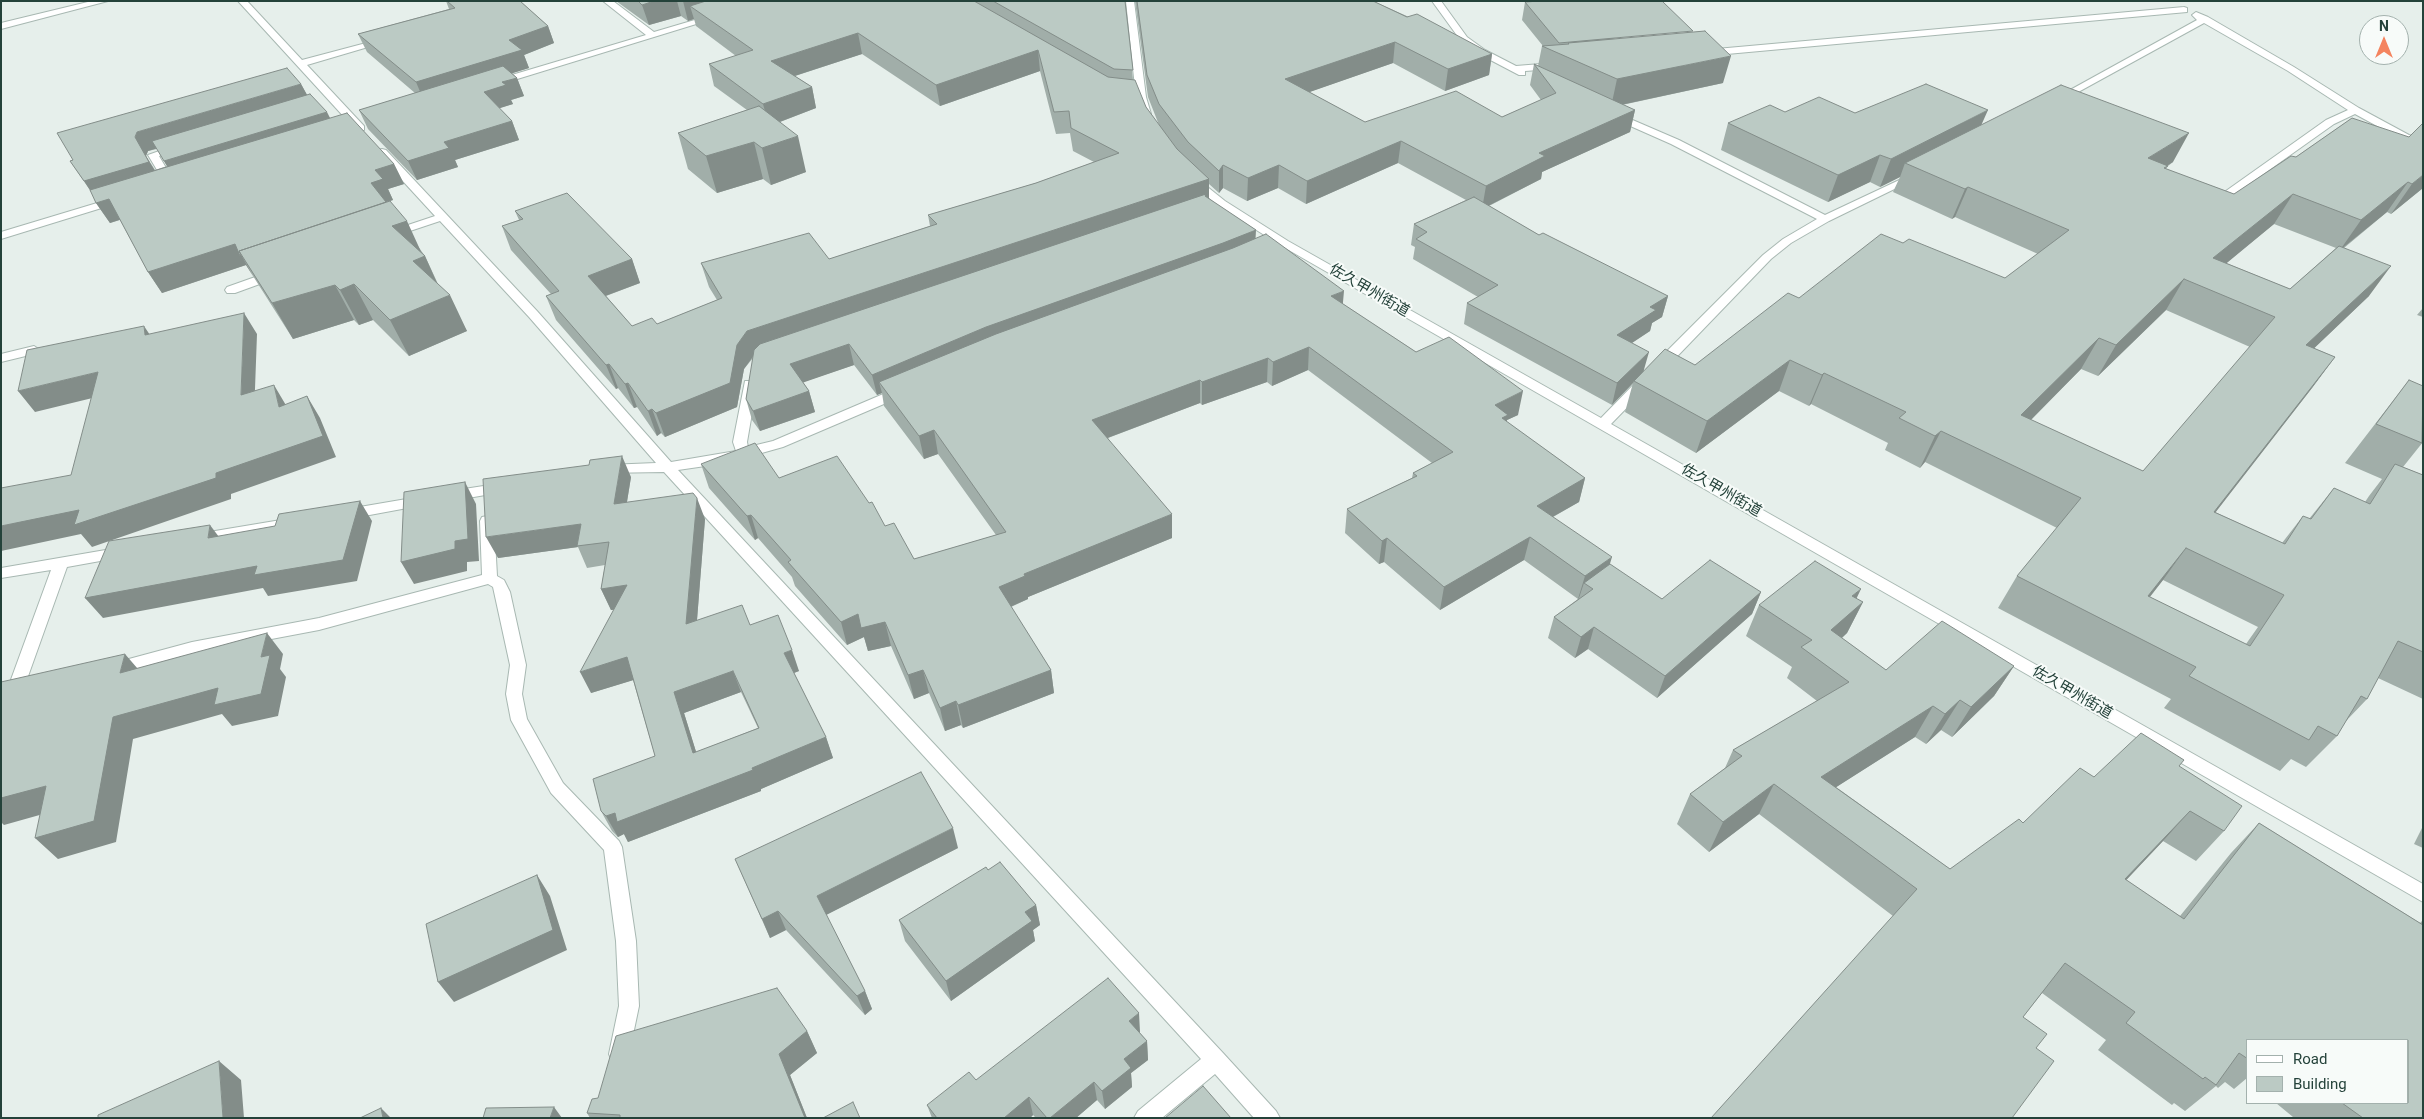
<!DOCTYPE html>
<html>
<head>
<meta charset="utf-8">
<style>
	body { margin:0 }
	#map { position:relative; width:2424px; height:1119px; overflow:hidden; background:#e6efeb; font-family:Roboto,sans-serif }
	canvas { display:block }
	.frame { position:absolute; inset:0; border:2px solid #24423a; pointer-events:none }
	.legend { position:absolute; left:2246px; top:1039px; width:162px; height:65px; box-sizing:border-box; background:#f7fbf9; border:1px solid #a3b1ad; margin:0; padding:6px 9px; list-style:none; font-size:15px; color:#24423a }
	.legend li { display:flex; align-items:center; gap:10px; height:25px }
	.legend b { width:25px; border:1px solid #a3b1ad }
	.north { position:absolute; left:2359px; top:15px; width:50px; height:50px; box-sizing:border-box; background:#f7fbf9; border:1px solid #a3b1ad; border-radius:50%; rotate:0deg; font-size:14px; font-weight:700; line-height:20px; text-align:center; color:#24423a }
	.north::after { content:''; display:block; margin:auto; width:18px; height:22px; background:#f4845f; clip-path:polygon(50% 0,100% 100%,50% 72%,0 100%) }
</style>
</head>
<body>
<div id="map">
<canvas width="2424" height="1119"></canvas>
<div class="frame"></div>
<ul class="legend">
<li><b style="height:6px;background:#fff"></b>Road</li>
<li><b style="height:14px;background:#bbcac4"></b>Building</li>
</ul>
<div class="north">N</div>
</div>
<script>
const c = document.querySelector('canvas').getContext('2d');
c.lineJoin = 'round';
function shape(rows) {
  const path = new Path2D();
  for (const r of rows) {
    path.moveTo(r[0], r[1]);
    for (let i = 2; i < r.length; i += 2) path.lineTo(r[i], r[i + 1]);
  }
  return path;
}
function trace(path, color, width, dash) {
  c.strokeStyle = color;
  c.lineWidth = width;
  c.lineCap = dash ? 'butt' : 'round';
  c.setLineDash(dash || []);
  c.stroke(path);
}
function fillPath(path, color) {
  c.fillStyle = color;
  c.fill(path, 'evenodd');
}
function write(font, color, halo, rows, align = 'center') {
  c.font = font + ' Roboto,"Noto Sans JP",sans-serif';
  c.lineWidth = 4;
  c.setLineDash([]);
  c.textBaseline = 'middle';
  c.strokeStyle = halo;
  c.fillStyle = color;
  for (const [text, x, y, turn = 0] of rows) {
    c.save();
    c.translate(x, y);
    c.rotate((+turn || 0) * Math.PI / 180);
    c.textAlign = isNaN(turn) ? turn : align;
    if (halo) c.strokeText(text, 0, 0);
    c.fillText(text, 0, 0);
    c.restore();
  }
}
const minor = shape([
	[92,1,108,1,1,29,1,23,92,1],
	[238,1,247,1,302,60,385,38,385,42,307,65,364,126,364,130,356,130,238,1],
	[603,1,613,1,654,32,715,14,719,17,501,84,495,84,495,80,646,35,603,1],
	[1126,1,1134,1,1146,97,1151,114,1146,117,1141,114,1136,97,1126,1],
	[1432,1,1441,1,1467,37,1485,50,1516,66,1553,63,1558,66,1553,69,1525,71,1525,75,1519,75,1479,54,1461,41,1432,1],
	[2184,7,2187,8,2187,12,1705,56,1700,53,1705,50,2184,7],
	[2196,12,2208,17,2294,67,2359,108,2409,135,2423,140,2423,146,2401,139,2355,114,2334,124,2217,207,2209,207,2209,203,2326,120,2348,110,2288,71,2204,23,2060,102,2052,100,2197,20,2192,15,2196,12],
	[1614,112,1679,140,1825,215,1910,175,1918,175,1919,177,1829,221,1791,243,1771,259,1664,370,1659,371,1653,367,1654,364,1763,255,1783,239,1817,219,1671,144,1610,117,1610,113,1614,112],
	[179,144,183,145,183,149,159,156,175,183,174,185,166,185,148,155,179,144],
	[382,149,386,150,537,311,671,462,736,451,733,442,745,381,755,381,757,384,747,442,748,447,773,441,895,389,905,389,907,392,905,395,783,447,726,463,678,470,1223,1053,1276,1111,1280,1118,1254,1118,1215,1074,1162,1118,1134,1118,1138,1111,1201,1059,664,472,602,473,600,470,602,467,607,465,656,463,529,317,440,221,395,236,387,236,387,232,435,216,378,154,378,150,382,149],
	[1195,177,1225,201,1288,241,1601,418,1638,380,1648,380,1650,383,1648,386,1611,424,2423,884,2423,902,1280,245,1217,205,1191,182,1191,178,1195,177],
	[117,197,123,200,121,202,1,239,1,232,117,197],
	[275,270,279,271,281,274,279,277,235,293,227,293,225,290,227,287,275,270],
	[34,346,40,350,38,353,1,362,1,354,34,346],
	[503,483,510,488,508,491,451,501,444,496,451,491,503,483],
	[424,496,431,501,429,504,348,519,341,514,348,509,424,496],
	[487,516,492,517,494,521,497,576,504,580,510,592,526,665,522,694,527,719,563,783,619,841,622,847,636,941,639,1006,629,1054,626,1061,619,1064,612,1061,609,1054,619,1006,616,941,604,850,551,793,511,720,506,694,510,665,493,587,488,584,319,630,192,654,114,675,108,673,106,669,108,665,114,663,192,642,319,618,482,575,480,521,482,517,487,516],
	[293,518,298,519,300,523,298,527,197,544,192,543,190,539,192,535,197,534,293,518],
	[123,547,128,548,130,552,128,556,67,567,21,696,19,701,13,702,7,701,5,696,51,570,1,578,1,568,123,547]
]);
trace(minor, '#a8b8b2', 2);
fillPath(minor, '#fff');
fillPath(shape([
	[446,1,520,1,548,26,554,43,524,55,529,68,512,73,517,78,524,96,511,100,513,104,499,108,512,121,519,140,455,160,458,167,417,180,368,129,359,110,415,93,367,52,358,34,449,9],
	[616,1,1125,1,1133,80,1146,107,1159,125,1148,97,1135,1,1373,1,1492,54,1489,75,1445,91,1393,63,1309,92,1365,122,1502,117,1541,100,1530,85,1534,64,1538,66,1542,46,1543,46,1522,20,1525,2,1723,83,1622,105,1635,110,1630,132,1542,172,1541,179,1489,206,1539,235,1668,296,1662,317,1652,323,1650,331,1632,343,1644,371,1695,365,1799,298,1903,243,2005,278,2038,254,1955,217,1952,219,1893,192,1900,177,1880,187,1870,182,1828,202,1721,150,1728,123,1785,112,1855,113,1981,125,2173,162,2168,166,2166,169,2234,194,2296,157,2352,118,2423,188,2391,214,2387,212,2344,248,2369,296,2314,348,2335,357,2312,388,2215,512,2282,543,2303,516,2309,519,2334,488,2365,502,2369,496,2382,479,2345,463,2409,380,2423,442,2403,467,2423,475,2423,699,2378,678,2367,699,2346,721,2337,736,2306,767,2291,759,2280,771,2164,708,2171,699,1998,608,2017,576,2057,528,1925,462,1920,468,1885,450,1888,443,1811,404,1809,406,1779,391,1696,453,1625,412,1633,383,1612,405,1464,324,1467,303,1478,297,1413,259,1415,247,1411,245,1414,224,1466,200,1398,163,1306,204,1278,188,1247,201,1223,188,1219,193,1209,184,1209,199,1256,239,1343,304,1416,352,1518,415,1507,420,1507,422,1585,478,1579,502,1553,517,1609,565,1662,599,1761,592,1752,614,1657,698,1588,649,1575,658,1548,638,1554,617,1578,599,1524,560,1440,610,1384,562,1379,564,1345,533,1347,509,1412,478,1413,473,1432,463,1308,370,1272,386,1267,382,1202,405,1200,403,1108,438,1172,538,1028,597,1028,599,1011,607,1051,670,1054,693,963,728,961,725,945,731,929,693,914,699,891,646,868,651,864,637,847,645,795,586,792,577,758,538,755,540,709,488,701,464,779,478,869,503,885,526,914,559,996,535,938,454,924,459,884,406,882,393,877,395,854,365,803,382,809,391,815,412,760,431,752,420,746,399,753,358,744,369,737,407,665,437,661,433,657,436,637,407,634,408,618,388,616,389,556,320,546,296,551,294,511,250,502,226,519,220,515,211,632,259,640,283,606,296,632,326,657,324,717,300,709,287,701,263,829,259,930,226,928,215,1036,183,1094,162,1073,151,1070,133,1056,134,1040,71,940,106,862,54,795,76,812,87,816,108,780,122,806,172,771,185,763,179,717,193,688,169,678,133,747,110,714,86,709,64,736,56,696,26,694,19,688,21,681,16,649,25],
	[2274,224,2336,248,2290,289,2226,263],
	[2166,310,2250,347,2143,471,2031,420,2081,369,2098,376],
	[2163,580,2258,627,2246,644,2150,597],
	[301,84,307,95,330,118,394,164,404,184,388,189,393,200,386,202,425,256,438,284,467,331,409,356,373,320,359,325,354,320,293,339,246,265,162,293,148,272,120,220,110,223,96,203,92,193,70,161],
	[157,149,167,166,155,170,146,156,148,151],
	[2423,308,2423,317,2417,315],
	[631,477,627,502,705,519,697,620,750,625,799,671,794,673,826,737,833,758,761,789,761,791,628,842,624,834,618,837,612,831,601,811,655,756,633,680,591,693,614,610,611,610,601,589,605,565,587,568,578,547,498,558],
	[741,692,758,728,696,752,684,713],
	[1857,599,1863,602,1847,633,1842,638,1886,670,2014,666,1994,696,1952,737,1941,730,1926,744,1915,737,1836,787,1950,869,2094,777,2179,766,2224,831,2196,861,2163,841,2126,880,2180,916,2231,853,2259,823,2420,923,2423,920,2423,1118,2293,1118,2293,1117,2276,1103,2408,1103,2408,1040,2248,1040,2248,1079,2247,1078,2234,1089,2225,1082,2218,1088,2216,1086,2185,1111,2174,1103,2172,1105,2098,1050,2106,1040,2042,993,2023,1017,2036,1048,2012,1118,1893,916,1759,814,1709,852,1677,824,1690,794,1725,768,1733,750,1817,701,1787,678,1792,667,1746,636,1759,605],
	[2423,826,2423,848,2414,844],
	[958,848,826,915,865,991,872,1009,865,1015,786,930,770,938,735,859],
	[988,870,1036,905,1040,925,1033,930,1035,941,951,1001,905,941,899,920],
	[807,1031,817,1053,790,1075,807,1118,590,1118,587,1113],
	[1140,1032,1140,1033,1147,1041,1148,1060,1131,1073,1132,1087,1105,1109,1097,1100,1076,1118,1036,1118,1033,1115,1030,1118,932,1118,927,1105,976,1080]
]), '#a1aea9');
fillPath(shape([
	[654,1,677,1,681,16,649,25,642,5],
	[683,1,750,1,690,6,694,19,688,21],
	[548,26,554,43,524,55,529,68,424,101,416,82,509,40],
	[858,33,862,54,776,82,771,61],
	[1395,42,1393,63,1284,101,1285,79],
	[1038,50,1040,71,940,106,936,85],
	[1492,54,1489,75,1445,91,1448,69],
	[1731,56,1723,83,1611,107,1617,79],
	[517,78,524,96,511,100,513,104,491,111,484,92,502,82],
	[301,84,311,102,148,151,146,156,161,181,97,201,84,181,135,137,137,132],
	[812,87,816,108,769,126,763,104],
	[1635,110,1630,132,1542,172,1541,179,1482,209,1486,186,1539,153],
	[1988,110,1976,137,1905,163,1900,177,1880,187,1891,159],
	[327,112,335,128,174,178,164,161],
	[512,121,519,140,455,160,458,167,417,180,408,161,444,142],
	[2189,133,2173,162,2132,187,2148,158],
	[798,136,806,172,771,185,762,148],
	[1401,141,1398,163,1306,204,1307,181],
	[754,142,763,179,717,193,706,156],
	[1880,155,1870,182,1828,202,1838,175],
	[394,164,404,184,388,189,393,200,381,204,371,183,375,170],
	[1223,165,1223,188,1219,193,1219,171],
	[1279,165,1278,188,1247,201,1248,178],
	[2423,175,2423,188,2391,214,2412,184],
	[1209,179,1209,201,754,355,744,369,737,407,665,437,656,413,737,345,747,331],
	[2408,182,2387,212,2340,250,2361,220],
	[1968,187,1955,217,1952,219,1965,189],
	[2293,194,2274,224,2199,286,2213,258],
	[109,199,122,219,110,223,96,203],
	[407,221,423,256,239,251,253,276,246,265,162,293,148,272,235,244],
	[1256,230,1255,249,879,382,882,393,877,395,872,375,986,327],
	[425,256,441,292,413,261],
	[632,259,640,283,597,299,588,276],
	[2391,266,2369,296,2284,377,2306,345],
	[2184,279,2166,310,2098,376,2116,345],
	[354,284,373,320,359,325,340,290],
	[335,285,354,320,293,339,272,303],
	[1344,291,1342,313,1331,296],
	[450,295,467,331,409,356,390,320],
	[1668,296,1662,317,1652,323,1650,331,1612,356,1617,335,1650,307],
	[244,313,257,334,254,416,241,395],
	[144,326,158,347,145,335],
	[2099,338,2081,369,2004,447,2021,415],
	[849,344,854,365,796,385,790,364],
	[1309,347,1308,370,1272,386,1273,362],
	[1649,352,1643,373,1634,381,1633,383,1612,405,1617,383],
	[2335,357,2312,388,2191,544,2214,512],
	[1268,358,1267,382,1202,405,1202,382],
	[1790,360,1779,391,1696,453,1707,421],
	[609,364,618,388,616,389,606,365],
	[98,372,113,393,35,412,18,391],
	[1824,373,1811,404,1809,406,1822,375],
	[1200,380,1200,403,1094,443,1092,420],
	[628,383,637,407,634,408,625,384],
	[274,385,287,407,279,407],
	[809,391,815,412,760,431,753,411],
	[1523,391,1518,415,1507,420,1504,439,1495,405],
	[307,396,320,418,336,457,231,494,231,499,92,547,81,534,1,551,1,526,216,473],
	[652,409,661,433,657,436,648,411],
	[934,430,938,454,924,459,919,436],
	[1941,431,1925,462,1920,468,1935,436],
	[622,456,631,477,623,526,614,504],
	[1585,478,1579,502,1531,529,1537,506],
	[465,482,476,504,479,561,467,562,467,571,414,584,401,562,455,541],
	[697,498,705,519,695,645,686,624],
	[360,501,372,521,357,581,268,596,263,588,103,618,85,598],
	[1172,514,1172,538,1028,597,1028,599,1003,610,999,587,1024,574],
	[751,515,758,538,755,540,747,516],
	[581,524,577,546,578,547,498,558,486,537],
	[210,525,225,545,208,538],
	[1530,537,1524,560,1440,610,1444,587],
	[1387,538,1384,562,1379,564,1382,541],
	[2186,548,2163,580,2125,628,2148,596],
	[1612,557,1605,580,1584,583,1579,598,1578,599,1585,576],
	[627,585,637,607,611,610,601,589],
	[1861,589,1849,614,1863,602,1847,633,1818,659,1831,630,1852,596],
	[1761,592,1752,614,1657,698,1665,676],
	[858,614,885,622,891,646,868,651,864,637,847,645,841,622],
	[1594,627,1588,649,1575,658,1581,637],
	[267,633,283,654,280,669,286,677,278,716,232,726,222,714,133,739,116,842,58,859,35,838,113,717,261,657],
	[792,650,799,671,791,674,784,653],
	[125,654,144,676,120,673],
	[627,657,637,679,591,693,580,672],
	[2014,666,1994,696,1952,737,1971,707],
	[923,670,929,693,914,699,908,675],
	[1051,670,1054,693,963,728,958,705],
	[733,671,741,692,684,713,703,774,693,753,674,692],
	[1960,700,1941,730,1926,744,1945,714],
	[956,701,961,725,945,731,940,708],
	[1933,706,1915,737,1805,807,1821,777],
	[826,737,833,758,761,789,761,791,628,842,624,834,618,837,606,816,752,768],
	[1774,784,1759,814,1709,852,1723,822],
	[46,786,68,807,4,825,1,822,1,796],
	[2190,811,2163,841,2100,908,2125,879],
	[953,828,958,848,824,916,817,896],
	[537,875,550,896,567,950,454,1002,438,982],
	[1036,905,1040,925,1033,930,1035,941,951,1001,946,981,1025,912],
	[778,911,786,930,770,938,762,919],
	[865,991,872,1009,865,1015,857,996],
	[1139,1013,1140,1032,1131,1040,1129,1021],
	[807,1031,817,1053,790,1075,807,1118,805,1118,779,1054],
	[1147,1041,1148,1060,1131,1073,1132,1087,1105,1109,1102,1091,1124,1059],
	[219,1061,241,1080,244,1118,223,1118],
	[1094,1082,1097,1100,1076,1118,1050,1118],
	[1029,1097,1033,1115,1030,1118,1004,1118],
	[554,1107,562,1118,550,1118],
	[381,1108,391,1118,383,1118]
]), '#838d89');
const building = shape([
	[447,1,520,1,548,26,509,40,522,50,416,82,358,34,455,8,447,1],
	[638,1,654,1,642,5,638,1],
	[706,1,974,1,1108,77,1135,80,1146,107,1177,149,1209,179,747,331,737,345,730,383,656,413,652,409,648,411,628,383,625,384,609,364,606,365,546,296,559,291,502,226,523,219,515,211,567,193,632,259,588,276,632,326,652,318,657,324,722,298,701,263,809,233,829,259,937,224,928,215,1036,183,1119,153,1071,128,1069,111,1054,112,1038,50,936,85,858,33,771,61,812,87,763,104,709,64,753,50,690,6,706,1],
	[993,1,1125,1,1133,70,1114,69,993,1],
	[1137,1,1373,1,1407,17,1417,14,1492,54,1448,69,1395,42,1285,79,1365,122,1456,91,1502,117,1556,93,1534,64,1635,110,1539,153,1545,156,1486,186,1401,141,1307,181,1279,165,1248,178,1223,165,1219,171,1188,142,1159,104,1147,75,1137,1],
	[1540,1,1662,1,1693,31,1559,43,1525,2,1540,1],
	[1705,31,1731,56,1617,79,1542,46,1569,44,1568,43,1705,31],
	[503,66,517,78,502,82,506,85,484,92,512,121,444,142,449,148,408,161,359,110,503,66],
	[287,68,301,84,137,132,135,137,149,162,84,181,70,161,73,160,57,133,287,68],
	[1926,84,1988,110,1891,159,1880,155,1838,175,1728,123,1770,105,1785,112,1819,97,1855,113,1926,84],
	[2061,85,2189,133,2148,158,2168,166,2164,168,2234,194,2291,156,2296,157,2352,118,2409,137,2423,123,2423,175,2412,184,2408,182,2361,220,2293,194,2213,258,2290,289,2339,246,2391,266,2306,345,2335,357,2214,512,2285,544,2303,516,2311,519,2334,488,2370,504,2395,464,2423,475,2423,652,2398,641,2367,699,2361,696,2337,736,2318,726,2309,740,2189,676,2196,667,2017,576,2081,498,1941,431,1935,436,1899,418,1906,412,1824,373,1822,375,1790,360,1707,421,1634,381,1665,349,1695,365,1788,293,1799,298,1881,234,1903,243,1909,239,2005,278,2069,230,1968,187,1965,189,1905,163,2061,85],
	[2184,279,2275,317,2143,471,2021,415,2099,338,2116,345,2184,279],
	[2186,548,2284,595,2250,646,2148,596,2186,548],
	[310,94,327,112,164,161,152,141,310,94],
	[759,106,798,136,762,148,754,142,706,156,678,133,759,106],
	[347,113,394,164,375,170,383,179,371,183,386,202,239,251,241,255,240,256,235,244,148,272,109,199,96,203,90,190,347,113],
	[1206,194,1205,196,1256,230,1223,243,986,327,872,375,849,344,790,364,809,391,753,411,746,399,754,350,760,344,1206,194],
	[1474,197,1539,235,1543,233,1668,296,1650,307,1656,310,1617,335,1649,352,1617,383,1467,303,1498,285,1416,239,1427,232,1414,224,1474,197],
	[390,201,407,221,392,226,425,256,413,261,450,295,390,320,354,284,340,290,335,285,272,303,239,251,390,201],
	[1266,234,1344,291,1331,296,1416,352,1449,337,1523,391,1495,405,1508,415,1502,418,1585,478,1537,506,1612,557,1585,576,1530,537,1444,587,1387,538,1382,541,1347,509,1417,476,1413,473,1453,452,1309,347,1273,362,1268,358,1202,382,1200,380,1092,420,1172,514,1024,574,1025,576,999,587,1051,670,958,705,956,701,940,708,923,670,908,675,885,622,861,628,858,614,841,622,788,562,791,560,751,515,747,516,701,464,755,443,779,478,837,456,869,503,872,502,885,526,894,523,914,559,1006,532,934,430,919,436,879,382,996,334,1233,248,1266,234],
	[244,313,241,395,274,385,279,407,307,396,323,436,216,473,216,478,74,525,79,510,1,526,1,488,71,475,98,372,18,391,27,350,144,326,145,335,244,313],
	[2409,380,2423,386,2422,443,2376,424,2409,380],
	[622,456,614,504,693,493,697,498,686,624,742,605,750,625,778,615,792,650,784,653,826,737,752,768,753,770,617,822,615,813,606,816,601,811,593,779,655,756,627,657,580,672,627,585,601,589,609,542,577,546,581,524,486,537,483,479,589,465,590,460,622,456],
	[733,671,759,728,693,753,674,692,733,671],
	[465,482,468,539,455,541,455,549,401,562,404,492,465,482],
	[360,501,343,560,254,575,257,566,85,598,109,541,210,525,208,538,275,526,279,514,360,501],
	[1710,560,1761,592,1665,676,1594,627,1581,637,1554,617,1593,589,1584,583,1610,564,1662,599,1710,560],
	[1815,561,1861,589,1852,596,1863,602,1831,630,1886,670,1942,621,2014,666,1971,707,1960,700,1945,714,1933,706,1821,777,1950,869,2019,819,2023,823,2080,768,2094,777,2141,733,2184,760,2179,766,2242,806,2224,831,2190,811,2125,879,2184,919,2259,823,2423,925,2423,1118,2363,1118,2342,1103,2408,1103,2408,1040,2248,1040,2248,1059,2239,1053,2216,1085,2205,1077,2203,1079,2126,1023,2135,1012,2065,963,2023,1017,2047,1034,2036,1048,2054,1061,2012,1118,1711,1118,1917,889,1774,784,1723,822,1690,794,1742,756,1733,750,1849,682,1801,647,1812,640,1759,605,1815,561],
	[267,633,261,657,270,655,261,694,214,705,218,688,113,717,94,821,35,838,46,786,1,798,1,682,125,654,120,673,267,633],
	[921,772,953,828,817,896,865,991,857,996,778,911,762,919,735,859,921,772],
	[1000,862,1036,905,1025,912,1032,921,946,981,899,920,986,867,988,870,1000,862],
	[537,875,553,930,438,982,426,924,537,875],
	[1108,978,1139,1013,1129,1021,1147,1041,1124,1059,1131,1068,1102,1091,1094,1082,1050,1118,1047,1118,1029,1097,1004,1118,937,1118,927,1105,969,1072,976,1080,1108,978],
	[777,988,807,1031,779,1054,805,1118,620,1118,620,1115,587,1113,592,1099,598,1098,616,1036,777,988],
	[219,1061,223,1118,98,1118,98,1115,219,1061],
	[1203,1086,1231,1118,1165,1118,1203,1086],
	[853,1102,860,1118,823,1118,853,1102],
	[554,1107,550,1118,483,1118,486,1108,554,1107],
	[381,1108,383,1118,360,1118,381,1108]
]);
fillPath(building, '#bbcac4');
trace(building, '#838d89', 1);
write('15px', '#24423a', '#f7fbf9', [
	["佐久甲州街道",1369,291,30],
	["佐久甲州街道",1721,491,30],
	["佐久甲州街道",2072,693,30]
]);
</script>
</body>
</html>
